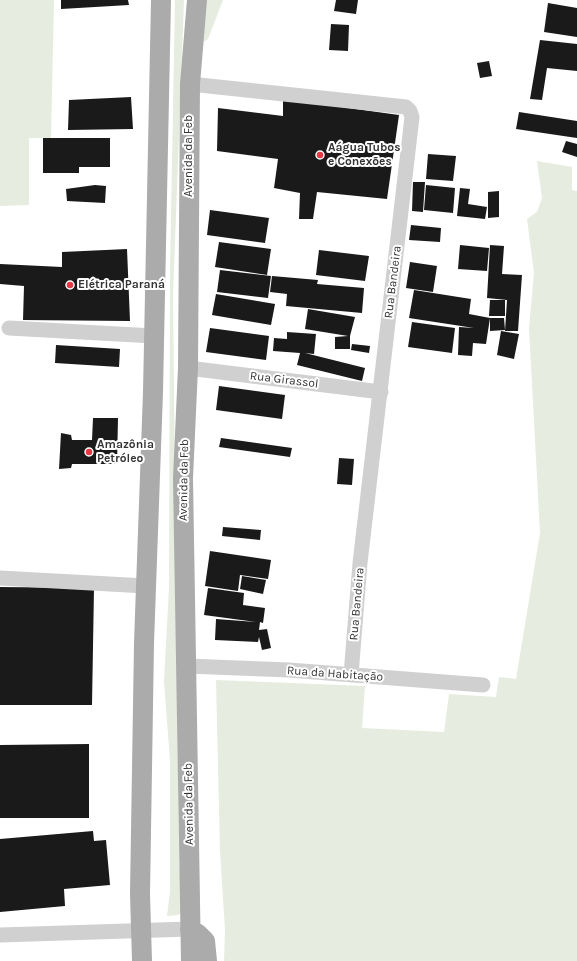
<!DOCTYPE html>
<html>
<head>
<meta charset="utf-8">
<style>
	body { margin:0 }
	canvas { display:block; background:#fff }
</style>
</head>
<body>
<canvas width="577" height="961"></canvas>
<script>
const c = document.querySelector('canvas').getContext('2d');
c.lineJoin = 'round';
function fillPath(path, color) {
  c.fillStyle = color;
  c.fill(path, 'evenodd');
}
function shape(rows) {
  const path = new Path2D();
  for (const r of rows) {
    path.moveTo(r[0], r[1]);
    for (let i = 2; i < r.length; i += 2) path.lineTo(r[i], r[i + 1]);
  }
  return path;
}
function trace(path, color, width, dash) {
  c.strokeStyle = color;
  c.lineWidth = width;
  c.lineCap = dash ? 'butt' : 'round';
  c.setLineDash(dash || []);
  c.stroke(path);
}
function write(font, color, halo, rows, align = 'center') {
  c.font = font + ' Karla,sans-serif';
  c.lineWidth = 4;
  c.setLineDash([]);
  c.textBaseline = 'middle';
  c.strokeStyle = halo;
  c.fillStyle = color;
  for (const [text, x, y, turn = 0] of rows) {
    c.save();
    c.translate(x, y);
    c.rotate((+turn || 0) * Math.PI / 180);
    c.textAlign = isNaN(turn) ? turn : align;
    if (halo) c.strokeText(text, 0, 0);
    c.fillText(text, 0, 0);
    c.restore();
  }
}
fillPath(shape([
	[0,0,54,0,51,138,29,138,29,205,0,206],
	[175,0,184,0,173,296,179,859,182,908,182,912,178,915,167,916,170,891,170,760,164,682,169,588,170,271],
	[206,0,223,0,208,39,202,43],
	[537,161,572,167,572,190,577,191,577,961,224,961,225,930,220,850,216,680,365,686,362,728,444,732,449,694,496,697,499,677,516,679,540,533,529,328,534,273,527,219,537,212,542,198]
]), '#e6ecdf');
fillPath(shape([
	[61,0,128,0,129,5,61,9],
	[336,0,358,0,356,14,334,11],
	[548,3,577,8,577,37,544,32],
	[331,24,349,25,348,51,329,50],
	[540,40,577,44,577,71,547,68,542,100,530,99],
	[489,61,492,76,480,78,477,63],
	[131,97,133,129,68,130,69,100],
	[283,99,399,115,387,199,317,192,313,219,299,219,300,193,274,188,278,159,217,151,218,108,283,116],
	[519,112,577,121,577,138,516,129],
	[43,138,110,138,110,167,79,167,79,173,43,173],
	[566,141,577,144,577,157,562,152],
	[428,154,456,156,453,181,426,179],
	[413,182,425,182,423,212,412,211],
	[95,185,106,186,105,203,67,201,66,189],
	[426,185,455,188,453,213,424,210],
	[460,188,470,189,468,204,487,207,485,219,457,216],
	[499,191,499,217,488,218,488,192],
	[210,210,269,218,265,243,207,235],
	[411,225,441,228,440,242,409,240],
	[219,242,271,249,267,275,215,267],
	[460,245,489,248,487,271,458,269],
	[490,245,504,246,502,274,522,275,518,331,505,331,507,300,487,298],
	[127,249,130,321,23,320,24,286,0,284,0,264,62,267,62,252],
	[319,250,369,256,365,281,316,275],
	[410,262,437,266,433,292,406,288],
	[220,270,271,276,268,298,217,292],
	[272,276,318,280,317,284,364,288,362,313,286,306,287,294,270,292],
	[414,290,471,299,469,314,490,318,486,344,473,343,472,356,458,355,459,327,474,328,409,318],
	[216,294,275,304,271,325,212,315],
	[490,300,505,300,505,316,489,316],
	[308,309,355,317,350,336,350,349,335,349,335,337,348,336,305,329],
	[490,318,504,318,505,330,490,331],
	[412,322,455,328,452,353,408,347],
	[210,328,269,336,266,360,206,352],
	[501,331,519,334,514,359,497,355],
	[287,332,316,334,314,354,305,353,365,368,362,381,297,365,300,353,273,351,274,338,287,339],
	[352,344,370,346,369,353,351,350],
	[56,345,120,349,119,367,55,363],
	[219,386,285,395,282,419,216,410],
	[93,418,118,418,117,464,72,464,71,468,59,469,61,433,71,435,72,440,92,440],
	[221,438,292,448,290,457,219,447],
	[339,458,354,459,352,485,337,484],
	[223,527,261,530,260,540,222,536],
	[210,551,271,560,268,579,240,575,238,591,205,586],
	[242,576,266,580,263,594,240,589],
	[0,587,94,588,92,705,0,705],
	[208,588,244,593,243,605,265,608,263,623,260,622,259,630,267,629,271,648,262,650,259,637,258,642,215,640,216,619,256,622,204,615],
	[89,744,89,818,0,818,0,745],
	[93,831,94,841,106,840,110,885,64,889,65,906,0,912,0,839]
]), '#1a1a1a');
trace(shape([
	[190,84,406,107,410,111,412,117,360,563,351,675],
	[9,328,154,336],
	[188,368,381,392],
	[0,578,146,586],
	[187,666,289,670,483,685],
	[0,935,190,929]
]), '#d0d0d0', 15);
trace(shape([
	[190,929,198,934,205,941,207,961],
	[142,961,140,894,144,643,153,392,161,0],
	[191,961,183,478,188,368,190,84,197,0]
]), '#ababab', 20);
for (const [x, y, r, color] of [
	[320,155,4,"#e63946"],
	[70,285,4,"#e63946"],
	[89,452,4,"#e63946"]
]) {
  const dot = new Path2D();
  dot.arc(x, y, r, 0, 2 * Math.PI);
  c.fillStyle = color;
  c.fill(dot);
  trace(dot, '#fff', 1.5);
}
write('bold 12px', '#333', '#fff', [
	["Aágua Tubos",328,148],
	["e Conexões",328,162],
	["Elétrica Paraná",78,285],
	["Amazônia",97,445],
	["Petróleo",97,459]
], 'left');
write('12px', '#333', '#fff', [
	["Avenida da Feb",189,156,-90],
	["Rua Bandeira",393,282,-83],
	["Rua Girassol",284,380,7],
	["Avenida da Feb",184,480,-89],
	["Rua Bandeira",357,604,-85],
	["Rua da Habitação",335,674,4],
	["Avenida da Feb",189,804,-91]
]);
</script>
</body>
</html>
